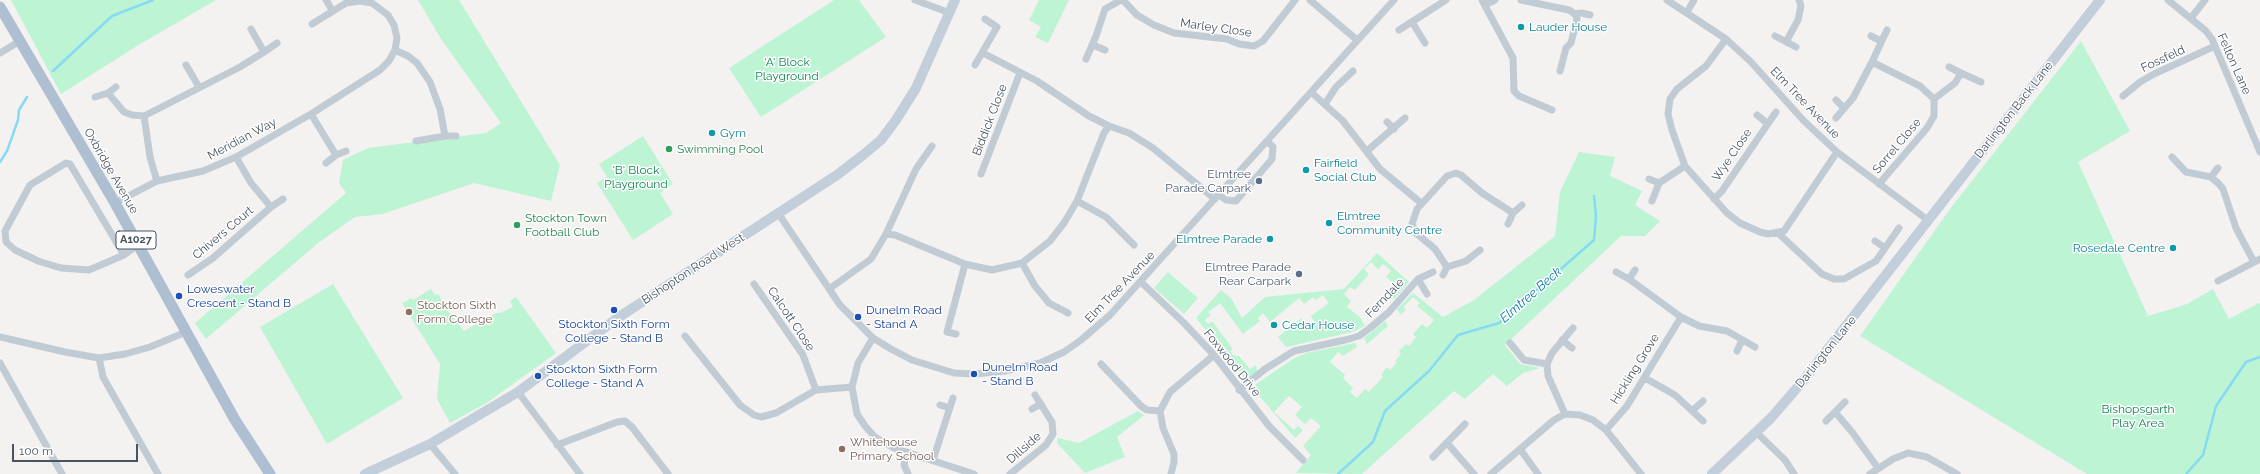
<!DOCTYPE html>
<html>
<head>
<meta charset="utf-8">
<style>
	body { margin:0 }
	#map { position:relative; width:2260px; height:474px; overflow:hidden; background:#f4f1f1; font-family:Raleway,sans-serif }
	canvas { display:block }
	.scale { position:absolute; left:12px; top:444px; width:126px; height:18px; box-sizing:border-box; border:2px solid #475461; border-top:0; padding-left:5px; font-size:12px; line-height:14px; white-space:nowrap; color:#475461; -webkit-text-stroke:3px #fff; paint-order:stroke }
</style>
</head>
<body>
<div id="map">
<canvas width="2260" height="474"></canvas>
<div class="scale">100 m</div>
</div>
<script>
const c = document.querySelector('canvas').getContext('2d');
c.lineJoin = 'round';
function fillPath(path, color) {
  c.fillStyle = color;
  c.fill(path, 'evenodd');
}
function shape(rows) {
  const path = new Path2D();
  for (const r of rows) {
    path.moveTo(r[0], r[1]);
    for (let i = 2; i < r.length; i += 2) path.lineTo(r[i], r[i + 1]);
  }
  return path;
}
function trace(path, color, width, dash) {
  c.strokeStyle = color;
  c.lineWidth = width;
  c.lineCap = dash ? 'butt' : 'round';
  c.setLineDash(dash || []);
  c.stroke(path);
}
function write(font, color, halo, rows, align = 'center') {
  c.font = font + ' Raleway,sans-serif';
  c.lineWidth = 3;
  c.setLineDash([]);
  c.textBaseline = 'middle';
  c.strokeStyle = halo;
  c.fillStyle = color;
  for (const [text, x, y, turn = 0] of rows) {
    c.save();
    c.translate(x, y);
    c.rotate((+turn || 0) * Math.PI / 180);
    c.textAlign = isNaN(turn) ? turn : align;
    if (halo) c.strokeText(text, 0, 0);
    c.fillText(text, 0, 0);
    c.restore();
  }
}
fillPath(shape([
	[11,0,216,0,137,46,61,94],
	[418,0,459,0,560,165,551,201,474,183,383,214,355,217,318,243,206,339,195,323,346,193,339,183,343,160,368,148,486,133,501,123,441,39],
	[834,0,859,0,886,37,761,117,729,68],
	[1039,0,1069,0,1048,43,1035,37,1041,27,1029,20],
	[2081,41,2130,131,2078,162,2148,316,2187,304,2213,289,2229,319,2259,303,2260,304,2260,474,2087,474,1860,336,1950,209],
	[643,136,673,184,660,193,673,214,633,240,597,183,607,177,599,164],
	[1579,152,1615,157,1610,176,1642,191,1635,205,1660,221,1645,236,1621,236,1505,345,1520,364,1540,368,1523,373,1507,386,1493,374,1465,399,1454,391,1362,474,1296,473,1311,455,1303,446,1321,426,1311,418,1305,424,1295,415,1302,407,1289,396,1274,412,1294,430,1298,426,1303,430,1295,438,1255,391,1256,384,1293,359,1306,353,1355,343,1357,347,1343,356,1338,352,1330,362,1345,375,1343,378,1353,388,1350,392,1357,398,1365,389,1369,392,1383,377,1381,375,1387,367,1390,370,1397,362,1395,361,1401,354,1399,351,1406,344,1409,346,1416,337,1413,334,1422,324,1427,328,1434,320,1417,306,1420,303,1413,297,1403,307,1406,309,1401,315,1397,309,1413,293,1443,317,1474,300,1555,236,1560,192],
	[1377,253,1409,282,1394,299,1388,293,1395,285,1386,277,1391,271,1383,264,1378,269,1371,262,1364,269,1369,274,1355,290,1350,287,1344,294,1351,301,1347,307,1360,317,1365,326,1352,332,1286,347,1278,337,1302,318,1308,326,1314,321,1311,316,1329,303,1323,295,1316,300,1313,297,1304,304,1299,298,1270,322,1263,313,1258,318,1260,321,1243,334,1220,303,1208,312,1211,315,1205,320,1208,324,1212,321,1233,349,1230,351,1233,355,1239,356,1250,369,1256,365,1258,375,1248,382,1196,318,1221,290,1231,298,1242,318,1265,297,1344,289],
	[1168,272,1198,298,1184,314,1154,288],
	[333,284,403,398,327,444,260,327],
	[431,289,435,295,438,294,448,311,464,331,496,313,500,313,513,307,510,301,516,297,556,353,488,402,450,423,437,399,440,364,402,303,412,298,413,300],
	[1385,321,1388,326,1367,344,1364,338],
	[1138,411,1144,415,1117,437,1125,457,1085,473,1057,443,1058,438,1079,443]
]), '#bdf4d4');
trace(shape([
	[53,71,112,16,153,0],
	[0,162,7,151,18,120,19,110,27,97],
	[1338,474,1373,442,1385,411,1429,371,1458,335,1499,323,1594,240,1596,216,1594,196],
	[2186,474,2203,455,2216,406,2246,362,2260,357]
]), '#87daf4', 2.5);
trace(shape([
	[326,0,332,10],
	[915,0,950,13],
	[1123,0,1137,15,1154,25,1174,33,1227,39,1239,44,1254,46,1263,41,1295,0],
	[1310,0,1357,40],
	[1482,0,1513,58,1514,91,1519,96,1552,110],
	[1521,0,1569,10,1575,14,1577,19,1571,43,1566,48,1560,71],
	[1667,0,1726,39,1751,62,1803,120,1837,152,1929,221],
	[2168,0,2206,31,2212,39,2260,152],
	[1485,5,1495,0],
	[1687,12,1694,0],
	[1575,14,1582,13,1590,15],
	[2191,18,2205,0],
	[1412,22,1425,43],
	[1399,30,1446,0],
	[1775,36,1796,47],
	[1871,36,1881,41],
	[1726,39,1706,66,1677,89,1670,99,1668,114,1672,130,1685,166,1727,213,1740,223,1760,232,1768,234,1784,231,1837,152],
	[1786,42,1798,20,1801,6,1799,0],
	[1093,45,1105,50],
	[395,50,408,56,417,63,430,82,440,109,445,136,416,141],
	[264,52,277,43],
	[0,53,20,41],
	[983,53,1037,81,1089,116,1109,126],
	[1086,59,1096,36,1105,9,1121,0],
	[1872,62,1887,30],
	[186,65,199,87],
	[975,65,997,27,985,19],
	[1949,67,1961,73],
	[1311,92,1343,121,1380,169,1421,203],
	[108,93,116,87],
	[2123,96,2140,82,2154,74,2215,46],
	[95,97,108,93,124,112,132,115,144,116],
	[1934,99,1955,83,1961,73,1981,82],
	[1836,100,1844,108],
	[1325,104,1336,87,1353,71],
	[311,114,336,155],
	[1757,115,1767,123],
	[1836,118,1853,98,1872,62,1920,86,1934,99,1934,116,1927,128,1879,184],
	[1387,122,1394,129],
	[445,136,456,136],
	[1367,151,1405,118],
	[236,157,251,183,271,207,283,199],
	[2172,157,2186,172,2211,177,2219,184,2223,189,2236,228,2254,262],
	[326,163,336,155,346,151],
	[981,174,1020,73],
	[2211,177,2218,168],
	[1649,179,1659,183],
	[157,181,150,157,144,116,240,67,264,52,251,29],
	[1219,195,1226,200,1236,201,1272,159,1273,147,1267,141],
	[1714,199,1722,191,1776,112],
	[1077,201,1106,217,1134,245],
	[1652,201,1659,183,1685,166],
	[115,203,157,181,203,171,236,157,311,114,380,70,389,61,395,50,397,38,394,25,388,15,372,3,360,1,346,3,312,24],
	[778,213,840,305,873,338,891,349,912,360,954,373,974,374,1005,371,1040,363,1064,352,1081,340,1110,315,1394,0],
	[1513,213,1522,205],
	[1778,233,1822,274,1834,279,1844,279,1876,261,1899,228],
	[886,234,916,169,932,146],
	[1875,241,1885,248],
	[124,255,70,164,66,163,30,185,5,231,6,242,15,250,38,261,61,268,89,270,124,255,138,245],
	[1022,263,1035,286,1049,303,1068,313],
	[1447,267,1435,249,1416,233,1412,224,1417,209,1447,176,1456,173,1461,175,1482,193,1513,213,1508,224],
	[188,275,213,258,271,207],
	[1443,275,1447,267,1466,261,1480,250],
	[1418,279,1427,294],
	[1629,279,1635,270],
	[2218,281,2260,259],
	[1141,282,1184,323,1214,355,1269,426,1303,460],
	[754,284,803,355,816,390],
	[829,289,871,259,886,234,895,235,965,264,992,270,1022,263,1050,241,1064,223,1077,201,1104,133,1109,126,1129,133,1153,148,1215,199],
	[1681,317,1699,326,1727,331,1755,347],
	[956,334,947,332,965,264],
	[685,336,740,405,754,415,761,417,776,413,816,390,852,387],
	[0,337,65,352,99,358,125,354,150,347,186,332],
	[873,338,858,363,852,387,857,414,865,426,875,437,894,448,974,474],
	[1562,340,1572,348],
	[1510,343,1524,360,1547,364],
	[1737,351,1742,340],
	[99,358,103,377,158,474],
	[0,363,62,474],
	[1101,364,1141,406,1147,410,1160,411],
	[1645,378,1675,395,1703,421],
	[1239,390,1265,369,1294,351,1345,340,1359,336,1370,328,1389,312,1418,279,1433,272],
	[518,392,580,474],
	[940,405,950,408],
	[1032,409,1041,404],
	[1693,410,1703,401],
	[1835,412,1852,432,1878,468],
	[1565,414,1548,376,1547,364,1552,353,1573,328],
	[1826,421,1845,402],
	[1606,430,1627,406,1681,317,1629,279,1616,272],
	[1757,433,1785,460,1794,474],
	[430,444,455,474],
	[1448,444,1474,474],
	[557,445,617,422,625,421,632,427,668,474],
	[1520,449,1538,474],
	[907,452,904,465,908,474],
	[1433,457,1465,424],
	[933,460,953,398],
	[1010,474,1046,445,1053,434,1052,422,1035,395],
	[1171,474,1174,462,1174,454,1163,428,1160,411,1170,392,1214,355],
	[1491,474,1554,420,1565,414,1580,415,1593,420,1606,430,1641,474],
	[1870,474,1893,459,1908,453,1927,457,1957,474]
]), '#c1cbd4', 7);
trace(shape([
	[365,474,430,444,518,392,619,317,837,175,863,155,881,140,896,120,916,88,955,0],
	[1712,474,1771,418,1803,381,2100,0]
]), '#c3cedb', 10);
trace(shape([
	[0,7,115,203,235,420,270,474]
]), '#afbfd2', 11);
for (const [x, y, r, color] of [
	[1521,27,4,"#0f9aa8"],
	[712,133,4,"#0f9aa8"],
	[669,149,4,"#2e9e5b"],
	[1306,170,4,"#0f9aa8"],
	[1259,181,4,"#5c6f8a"],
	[1329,223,4,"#0f9aa8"],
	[517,225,4,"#2e9e5b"],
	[1270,239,4,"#0f9aa8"],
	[2173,248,4,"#0f9aa8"],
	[1299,274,4,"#5c6f8a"],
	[179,296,4,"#1a4fb4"],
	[614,310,4,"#1a4fb4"],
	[409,312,4,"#8d6e63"],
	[858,317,4,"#1a4fb4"],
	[1274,325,4,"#0f9aa8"],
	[974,374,4,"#1a4fb4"],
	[538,376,4,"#1a4fb4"],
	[842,449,4,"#8d6e63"]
]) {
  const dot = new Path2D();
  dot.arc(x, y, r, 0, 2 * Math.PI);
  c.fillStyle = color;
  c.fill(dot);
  trace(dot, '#fff', 1.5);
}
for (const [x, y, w] of [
	[136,240,40]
]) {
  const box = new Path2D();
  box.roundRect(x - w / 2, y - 9, w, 18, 3);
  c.fillStyle = '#fff';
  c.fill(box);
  trace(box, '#475461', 1);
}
write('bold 11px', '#475461', null, [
	["A1027",136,240]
]);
write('12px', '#0d838f', '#fff', [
	["Lauder House",1529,27],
	["Gym",720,133],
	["Fairfield",1314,163],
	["Social Club",1314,177],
	["Elmtree",1337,216],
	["Community Centre",1337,230],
	["Elmtree Parade",1262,239,"right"],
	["Rosedale Centre",2165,248,"right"],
	["Cedar House",1282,325]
], 'left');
write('12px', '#475461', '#fff', [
	["Marley Close",1216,28,8],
	["Fossfeld",2163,59,-25],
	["Felton Lane",2234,64,66],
	["Elm Tree Avenue",1805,103,46],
	["Darlington Back Lane",2014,110,-52],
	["Biddick Close",990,120,-69],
	["Meridian Way",242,139,-28],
	["Sorrel Close",1897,146,-50],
	["Wye Close",1732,155,-56],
	["Oxbridge Avenue",111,171,60],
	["Chivers Court",223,233,-40],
	["Bishopton Road West",693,269,-33],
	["Elm Tree Avenue",1120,287,-46],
	["Ferndale",1385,298,-46],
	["Calcott Close",791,319,56],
	["Darlington Lane",1826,352,-51],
	["Foxwood Drive",1232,363,51],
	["Hickling Grove",1635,369,-58],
	["Dillside",1024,448,-41]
]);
write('12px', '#0f854f', '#fff', [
	["'A' Block",787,62],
	["Playground",787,76],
	["'B' Block",636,170],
	["Playground",636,184],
	["Bishopsgarth",2138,409],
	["Play Area",2138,423]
]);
write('12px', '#27864d', '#fff', [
	["Swimming Pool",677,149],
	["Stockton Town",525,218],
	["Football Club",525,232]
], 'left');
write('12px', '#4e5e75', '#fff', [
	["Elmtree",1251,174],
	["Parade Carpark",1251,188],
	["Elmtree Parade",1291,267],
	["Rear Carpark",1291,281]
], 'right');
write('12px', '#164399', '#fff', [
	["Loweswater",187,289],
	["Crescent - Stand B",187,303],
	["Dunelm Road",866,310],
	["- Stand A",866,324],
	["Stockton Sixth Form",614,324,"center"],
	["College - Stand B",614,338,"center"],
	["Dunelm Road",982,367],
	["- Stand B",982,381],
	["Stockton Sixth Form",546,369],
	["College - Stand A",546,383]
], 'left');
write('12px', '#785e54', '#fff', [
	["Stockton Sixth",417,305],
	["Form College",417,319],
	["Whitehouse",850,442],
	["Primary School",850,456]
], 'left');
write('italic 13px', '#037aa2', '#fff', [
	["Elmtree Beck",1531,295,-41]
]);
</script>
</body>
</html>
